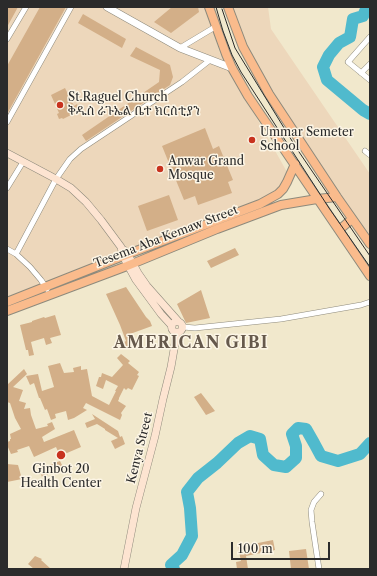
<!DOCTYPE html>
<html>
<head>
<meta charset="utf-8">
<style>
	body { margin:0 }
	#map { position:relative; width:377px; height:576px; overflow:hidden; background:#f1e8cc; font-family:"Libre Caslon Text",serif }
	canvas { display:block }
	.frame { position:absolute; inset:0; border:8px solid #2b2b2b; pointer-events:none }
	.scale { position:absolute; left:231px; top:542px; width:99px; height:18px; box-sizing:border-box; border:2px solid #2b2b2b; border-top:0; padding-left:5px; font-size:12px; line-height:14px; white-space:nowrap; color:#2b2b2b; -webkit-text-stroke:3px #fcf5e5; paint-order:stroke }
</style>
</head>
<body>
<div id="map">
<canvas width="377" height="576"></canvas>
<div class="frame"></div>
<div class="scale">100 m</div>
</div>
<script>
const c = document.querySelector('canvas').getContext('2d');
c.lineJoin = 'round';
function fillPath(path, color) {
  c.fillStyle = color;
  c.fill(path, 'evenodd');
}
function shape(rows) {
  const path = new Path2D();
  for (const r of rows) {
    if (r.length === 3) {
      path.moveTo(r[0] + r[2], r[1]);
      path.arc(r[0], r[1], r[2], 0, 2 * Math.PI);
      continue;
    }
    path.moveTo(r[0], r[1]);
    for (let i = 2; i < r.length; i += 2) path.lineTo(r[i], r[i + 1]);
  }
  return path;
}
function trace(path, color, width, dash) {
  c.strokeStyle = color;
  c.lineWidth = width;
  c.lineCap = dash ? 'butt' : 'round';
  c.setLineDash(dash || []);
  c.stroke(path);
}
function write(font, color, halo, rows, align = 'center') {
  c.font = font + ' "Libre Caslon Text","Noto Serif Ethiopic",serif';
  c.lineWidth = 3;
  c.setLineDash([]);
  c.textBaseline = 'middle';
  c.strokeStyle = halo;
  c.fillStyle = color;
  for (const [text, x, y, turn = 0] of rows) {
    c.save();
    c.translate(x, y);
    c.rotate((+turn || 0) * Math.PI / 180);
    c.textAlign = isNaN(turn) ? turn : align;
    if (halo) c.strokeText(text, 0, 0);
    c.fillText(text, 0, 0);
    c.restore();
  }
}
fillPath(shape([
	[7,7,205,7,220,53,287,172,278,193,7,301],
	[229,7,268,7,271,29,370,174,370,241,279,107,243,45]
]), '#edd7bb');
trace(shape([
	[367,7,363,16,353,19,350,37,339,43,329,55,323,67,327,80,363,110,370,114],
	[174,569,171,565,182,555,192,536,190,508,187,492,198,478,217,463,238,443,250,436,260,439,263,455,274,465,286,467,296,458,296,446,292,434,298,428,306,429,314,443,321,456,338,461,360,454,370,443]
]), '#50bacd', 12);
fillPath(shape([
	[7,7,18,7,7,27],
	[40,7,66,7,7,114,7,66],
	[172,7,198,7,199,12,171,33,154,22],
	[83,14,126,39,122,48,78,23],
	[136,47,170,65,173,77,170,85,86,141,82,135,159,82,160,70,130,56],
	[65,88,74,106,77,104,79,109,76,111,77,112,63,119,62,118,59,119,57,114,59,113,51,95],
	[205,128,213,149,219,146,233,180,228,182,232,193,198,205,195,196,184,200,162,146],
	[169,195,178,220,147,231,138,206],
	[235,248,239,255,211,268,207,261],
	[126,287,146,317,150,321,152,326,130,334,133,344,125,347,124,342,126,341,120,325,106,294],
	[201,290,210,318,186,323,177,304],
	[55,315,61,335,50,338,52,343,46,345,44,338,31,342,34,355,29,356,28,350,26,350,20,325,32,322,32,321,44,317,45,318],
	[121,354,130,361,128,363,139,372,137,375,139,376,132,390,128,388,126,390,124,388,119,398,119,399,118,401,126,406,121,413,122,415,120,420,86,403,83,408,87,410,74,418,68,420,66,411,55,414,56,418,51,420,47,409,45,410,40,398,39,398,34,383,30,385,26,376,38,374,42,391,54,387,48,366,60,363,64,373,74,372,73,368,81,366,81,370,87,369,92,396,109,405,116,391,115,391,118,386,106,380,103,389,96,386,99,377,101,377,102,373,112,377,123,365,117,358],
	[24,369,27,374,13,387,23,390,19,401,26,403,24,409,30,408,31,415,36,429,48,426,47,424,52,422,55,429,42,437,44,442,74,430,81,447,60,456,56,447,34,457,29,446,17,450,18,452,11,454,7,445,7,442,10,441,10,439,11,439,10,434,21,429,15,418,10,403,7,402,7,385],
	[201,393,215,411,206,415,194,397],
	[92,414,118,431,120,437,122,436,125,444,115,449,111,441,118,438,105,430,105,429,97,424,87,428,85,423,95,419],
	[60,461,63,467,47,473,48,475,42,477,39,469],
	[7,464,18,465,22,479,7,482],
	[273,540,275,550,246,556,248,569,237,569,236,562,241,561,238,547],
	[306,549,309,569,291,569,289,551],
	[35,556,42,559,41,560,51,569,34,569,28,564]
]), '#d3af88');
const minor = shape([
	[370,37,348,62,370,80],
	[7,39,26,7],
	[180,48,215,27],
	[361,73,370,64],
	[7,122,71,7],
	[365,151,370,155],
	[7,188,23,162],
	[7,249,16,254,30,267,41,280,47,289],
	[16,254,56,179,70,159,81,149,182,82,210,60],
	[183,327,195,328,281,319,361,305,370,302],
	[319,569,312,522,311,510,314,502,321,494]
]);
const tertiary = shape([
	[107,7,180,48,232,68]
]);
const secondary = shape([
	[7,153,56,179,71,188,86,202,101,220,121,247,123,256,136,280,161,314,172,326],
	[124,250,128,255,138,273,147,286,178,321],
	[177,327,5.5],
	[124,569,136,508,155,436,163,399,171,367,177,332]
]);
const primary = shape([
	[209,7,226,54,232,68,248,96,370,276],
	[228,7,243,47,269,94,337,197,370,244],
	[339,230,352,219],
	[7,302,123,256,260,204,278,194,283,189,287,182,295,164],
	[7,311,127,266,217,229,281,205,317,199,337,197]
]);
trace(minor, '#8e8a7c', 6);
trace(tertiary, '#8e8a7c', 8);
trace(secondary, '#8e8a7c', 8);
trace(primary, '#8e8a7c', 10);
trace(minor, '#fff', 5);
trace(tertiary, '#fff', 7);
trace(secondary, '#fde4d1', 7);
trace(primary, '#fabb8c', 8);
trace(shape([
	[216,7,223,31,232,55,241,72,329,208,370,267],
	[222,9,235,48,297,149,370,256]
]), '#2b2b2b', 1);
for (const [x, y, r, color] of [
	[60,105,4,"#c8321e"],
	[252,140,4,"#c8321e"],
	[160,169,4,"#c8321e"],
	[61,455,5,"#c8321e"]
]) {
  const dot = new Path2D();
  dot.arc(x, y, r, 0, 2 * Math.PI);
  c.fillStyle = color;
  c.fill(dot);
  trace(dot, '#fcf5e5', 1.5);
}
write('12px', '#2b2b2b', '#fcf5e5', [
	["St.Raguel Church",68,98],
	["ቅዱስ ራጉኤል ቤተ ክርስቲያን",68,112],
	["Ummar Semeter",260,133],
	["School",260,147],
	["Anwar Grand",168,162],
	["Mosque",168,176],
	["Ginbot 20",61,470,"center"],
	["Health Center",61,484,"center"]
], 'left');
write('12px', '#2b2b2b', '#fcf5e5', [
	["Tesema Aba Kemaw Street",166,237,-21],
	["Kenya Street",140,448,-76]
]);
c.letterSpacing = '1px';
write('bold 16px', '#66594c', '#fcf5e5', [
	["AMERICAN GIBI",191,343]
]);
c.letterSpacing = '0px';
</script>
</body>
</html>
